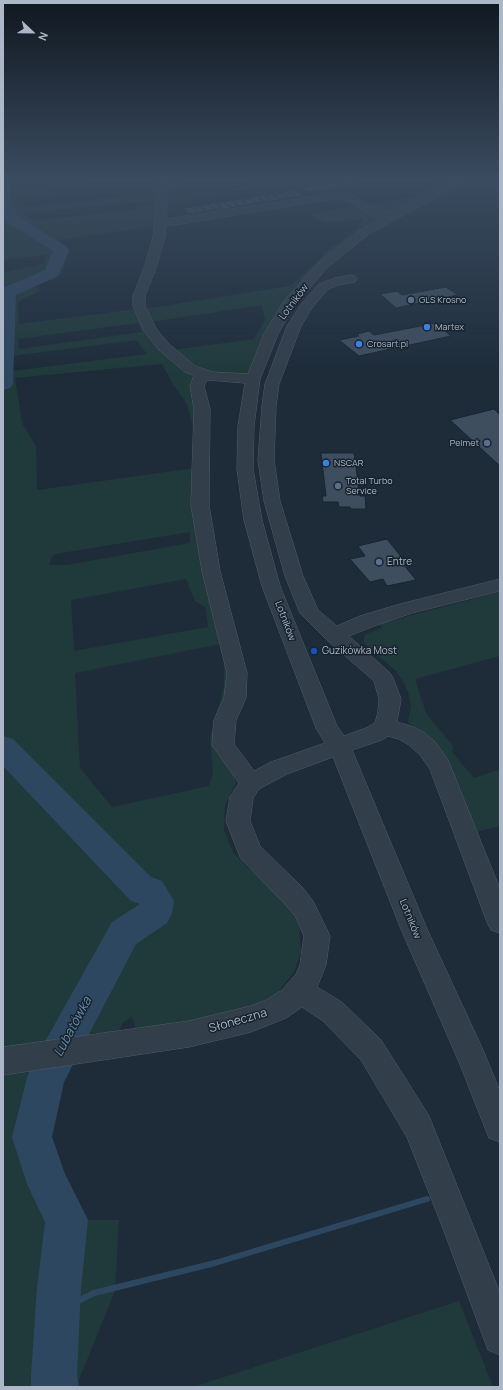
<!DOCTYPE html>
<html>
<head>
<meta charset="utf-8">
<style>
	body { margin:0 }
	#map { position:relative; width:503px; height:1390px; overflow:hidden; background:#1e2c3a; font-family:Manrope,sans-serif }
	canvas { display:block }
	.frame { position:absolute; inset:0; border:4px solid #acb8c7; pointer-events:none }
	.north { position:absolute; left:12px; top:12px; width:40px; height:40px; -webkit-text-stroke:3px #17232e; paint-order:stroke; rotate:112deg; font-size:11px; font-weight:700; line-height:16px; text-align:center; color:#acb8c7 }
	.north::after { content:''; display:block; margin:auto; width:14px; height:18px; background:#acb8c7; clip-path:polygon(50% 0,100% 100%,50% 72%,0 100%) }
</style>
</head>
<body>
<div id="map">
<canvas width="503" height="1390"></canvas>
<div class="frame"></div>
<div class="north">N</div>
</div>
<script>
const c = document.querySelector('canvas').getContext('2d');
c.lineJoin = 'round';
function fillPath(path, color) {
  c.fillStyle = color;
  c.fill(path, 'evenodd');
}
function shape(rows) {
  const path = new Path2D();
  for (const r of rows) {
    path.moveTo(r[0], r[1]);
    for (let i = 2; i < r.length; i += 2) path.lineTo(r[i], r[i + 1]);
  }
  return path;
}
function trace(path, color, width, dash) {
  c.strokeStyle = color;
  c.lineWidth = width;
  c.lineCap = dash ? 'butt' : 'round';
  c.setLineDash(dash || []);
  c.stroke(path);
}
function write(font, color, halo, rows, align = 'center') {
  c.font = font + ' Manrope,sans-serif';
  c.lineWidth = 3;
  c.setLineDash([]);
  c.textBaseline = 'middle';
  c.strokeStyle = halo;
  c.fillStyle = color;
  for (const [text, x, y, turn = 0] of rows) {
    c.save();
    c.translate(x, y);
    c.rotate((+turn || 0) * Math.PI / 180);
    c.textAlign = isNaN(turn) ? turn : align;
    if (halo) c.strokeText(text, 0, 0);
    c.fillText(text, 0, 0);
    c.restore();
  }
}
fillPath(shape([
	[3,179,12,179,13,188,96,179,162,179,157,226,58,240,70,250,61,274,54,279,33,286,41,290,18,302,19,324,136,309,193,375,191,393,198,415,197,426,193,427,187,404,173,384,162,364,15,378,22,423,36,446,37,490,195,468,232,669,222,718,236,783,225,805,224,831,233,852,248,868,267,884,290,907,299,928,301,952,294,972,278,992,255,1005,218,1016,135,1030,134,1022,132,1017,123,1022,118,1032,77,1034,63,1053,37,1137,69,1219,68,1220,119,1220,115,1291,76,1387,3,1387,3,273,45,263,46,255,3,260],
	[141,186,144,194,16,208,15,200],
	[154,201,154,204,137,207,134,210,33,221,23,213],
	[138,323,142,332,19,349,18,339],
	[136,340,147,354,13,371,10,367,11,357,20,355],
	[190,532,190,543,67,565,49,565,52,556,55,554],
	[186,579,195,601,206,608,208,627,74,651,71,600],
	[220,644,224,655,224,686,210,738,213,773,209,786,112,807,80,768,75,673],
	[187,179,247,179,251,183,214,190,220,195,169,205,168,203,169,184],
	[356,179,445,179,351,196,348,195,375,191],
	[450,179,458,179,391,212,386,213,368,205,412,197],
	[356,206,381,217,363,229,292,294,262,338,248,375,214,374,195,368,172,350,254,339,265,320,262,305,151,322,144,309,290,286,324,255,323,253,355,231,363,219,325,223,310,214],
	[500,592,500,656,415,679,426,713,453,746,452,752,474,778,500,769,500,826,472,833,425,733,408,722,411,706,408,692,403,681,396,671,364,643,364,638,366,634,382,628,379,624],
	[459,1301,493,1387,193,1387]
]), '#203a3b');
trace(shape([
	[58,1311,94,1293,215,1263,427,1199]
]), '#2e4761', 6);
fillPath(shape([
	[3,179,10,180,10,202,18,216,67,247,69,250,58,276,16,295,13,384,10,388,3,390,3,288,45,270,53,251,7,222,3,216,3,179],
	[3,736,13,739,151,877,162,881,174,901,172,913,167,923,136,944,64,1082,52,1137,65,1174,88,1220,81,1288,77,1375,79,1387,31,1387,31,1375,37,1288,45,1222,27,1184,12,1137,27,1078,32,1065,112,922,140,904,131,901,3,766,3,736]
]), '#2e4761');
const building = shape([
	[351,180,358,184,349,185,343,181,351,180],
	[343,181,349,185,342,187,336,183,343,181],
	[336,183,342,187,333,188,327,184,336,183],
	[327,184,333,188,327,190,320,185,327,184],
	[320,185,327,190,317,190,312,186,320,185],
	[244,186,247,189,236,191,233,188,244,186],
	[312,186,317,190,310,192,303,188,312,186],
	[296,190,304,196,296,197,288,191,296,190],
	[288,191,296,197,288,198,281,193,288,191],
	[281,193,288,198,281,200,273,194,281,193],
	[273,194,272,194,281,200,272,201,265,195,273,194],
	[265,195,272,201,264,202,257,196,265,195],
	[257,196,264,202,256,203,249,198,257,196],
	[249,198,256,203,248,205,241,199,249,198],
	[241,199,248,205,239,206,232,200,241,199],
	[232,200,239,206,232,208,224,202,232,200],
	[224,202,232,208,223,209,216,203,224,202],
	[216,203,223,209,215,210,208,204,216,203],
	[208,204,215,210,207,211,200,206,208,204],
	[200,206,207,211,198,213,192,207,200,206],
	[192,207,198,213,190,214,183,208,192,207],
	[446,287,458,295,396,308,380,294,397,291,402,295,446,287],
	[436,323,451,336,359,356,339,340,359,336,357,334,369,331,374,335,436,323],
	[494,409,500,415,500,466,450,420,494,409],
	[321,453,354,453,360,496,365,496,366,509,351,509,350,507,339,507,338,502,323,502,322,496,326,496,321,453],
	[387,539,407,564,404,565,416,580,387,586,383,579,370,582,350,559,365,556,358,546,387,539]
]);
fillPath(building, '#3e4e5f');
trace(building, '#192530', 1);
const minor = shape([
	[160,179,170,179,166,219,334,193,351,195,379,210,392,212,439,187,457,179,471,179,370,233,327,268,294,306,278,334,260,379,254,426,253,469,262,520,280,586,337,726,344,736,366,728,375,723,378,712,379,699,374,681,327,640,300,613,285,576,264,501,258,460,262,406,265,384,287,326,302,303,319,284,335,278,351,275,355,276,357,279,355,282,338,285,327,290,312,308,301,326,279,384,276,406,274,460,280,501,303,576,318,610,337,626,360,616,400,604,500,579,500,591,412,613,374,626,349,636,390,673,393,678,401,699,397,722,414,727,425,733,436,743,448,760,500,889,500,933,491,930,487,922,430,769,420,755,409,745,399,739,388,736,382,740,352,750,427,929,483,1050,500,1091,500,1142,489,1138,459,1062,401,929,333,757,287,774,259,789,253,798,250,821,260,846,303,888,313,901,330,936,326,965,317,987,343,1003,381,1040,429,1116,500,1293,500,1355,488,1350,444,1231,407,1137,361,1060,323,1021,302,1007,286,1018,251,1032,189,1047,3,1075,3,1047,189,1021,251,1006,266,1000,282,990,296,974,300,965,304,936,295,916,285,904,241,859,238,852,226,821,230,797,239,783,212,745,214,720,224,698,227,673,202,571,191,505,194,409,190,386,194,375,185,372,159,350,144,331,133,306,133,296,144,268,153,237,160,179],
	[334,199,345,200,372,215,383,217,362,229,319,262,284,301,264,334,248,374,212,372,195,366,169,344,157,330,145,306,145,296,156,268,165,237,166,225,174,225,334,199],
	[207,380,245,383,238,426,237,469,244,520,262,586,316,728,325,743,271,762,254,771,234,744,236,720,246,698,247,673,220,571,209,505,210,409,204,386,207,380]
]);
trace(minor, '#4f5b68', 1);
fillPath(minor, '#323e4a');
const sky = c.createLinearGradient(0, 0, 0, 374);
sky.addColorStop(0, '#101820');
sky.addColorStop(0.48, '#3b4b60');
sky.addColorStop(1, '#3b4b6000');
c.fillStyle = sky;
c.fillRect(0, 0, 503, 374);
for (const [x, y, r, color] of [
	[411,300,4,"#5c6f8a"],
	[427,327,4,"#3f7fe0"],
	[359,344,4,"#3f7fe0"],
	[487,443,4,"#5c6f8a"],
	[326,463,4,"#3f7fe0"],
	[338,486,4,"#5c6f8a"],
	[379,562,4,"#5c6f8a"],
	[314,651,4,"#1a4fb4"]
]) {
  const dot = new Path2D();
  dot.arc(x, y, r, 0, 2 * Math.PI);
  c.fillStyle = color;
  c.fill(dot);
  trace(dot, '#17232e', 1.5);
}
write('9px', '#acb8c7', '#17232e', [
	["GLS Krosno",419,300],
	["Martex",435,327],
	["Crosart.pl",367,344],
	["Pelmet",479,443,"right"],
	["NSCAR",334,463],
	["Total Turbo",346,481],
	["Service",346,491]
], 'left');
write('10px', '#acb8c7', '#17232e', [
	["Lotników",294,302,-53],
	["Lotników",285,621,69],
	["Lotników",410,919,68]
]);
write('10px', '#acb8c7', '#17232e', [
	["Entre",387,562],
	["Guzikówka Most",322,651]
], 'left');
write('12px', '#acb8c7', '#17232e', [
	["Słoneczna",238,1021,-16]
]);
write('italic 13px', '#698cae', '#17232e', [
	["Lubatówka",73,1027,-62]
]);
</script>
</body>
</html>
